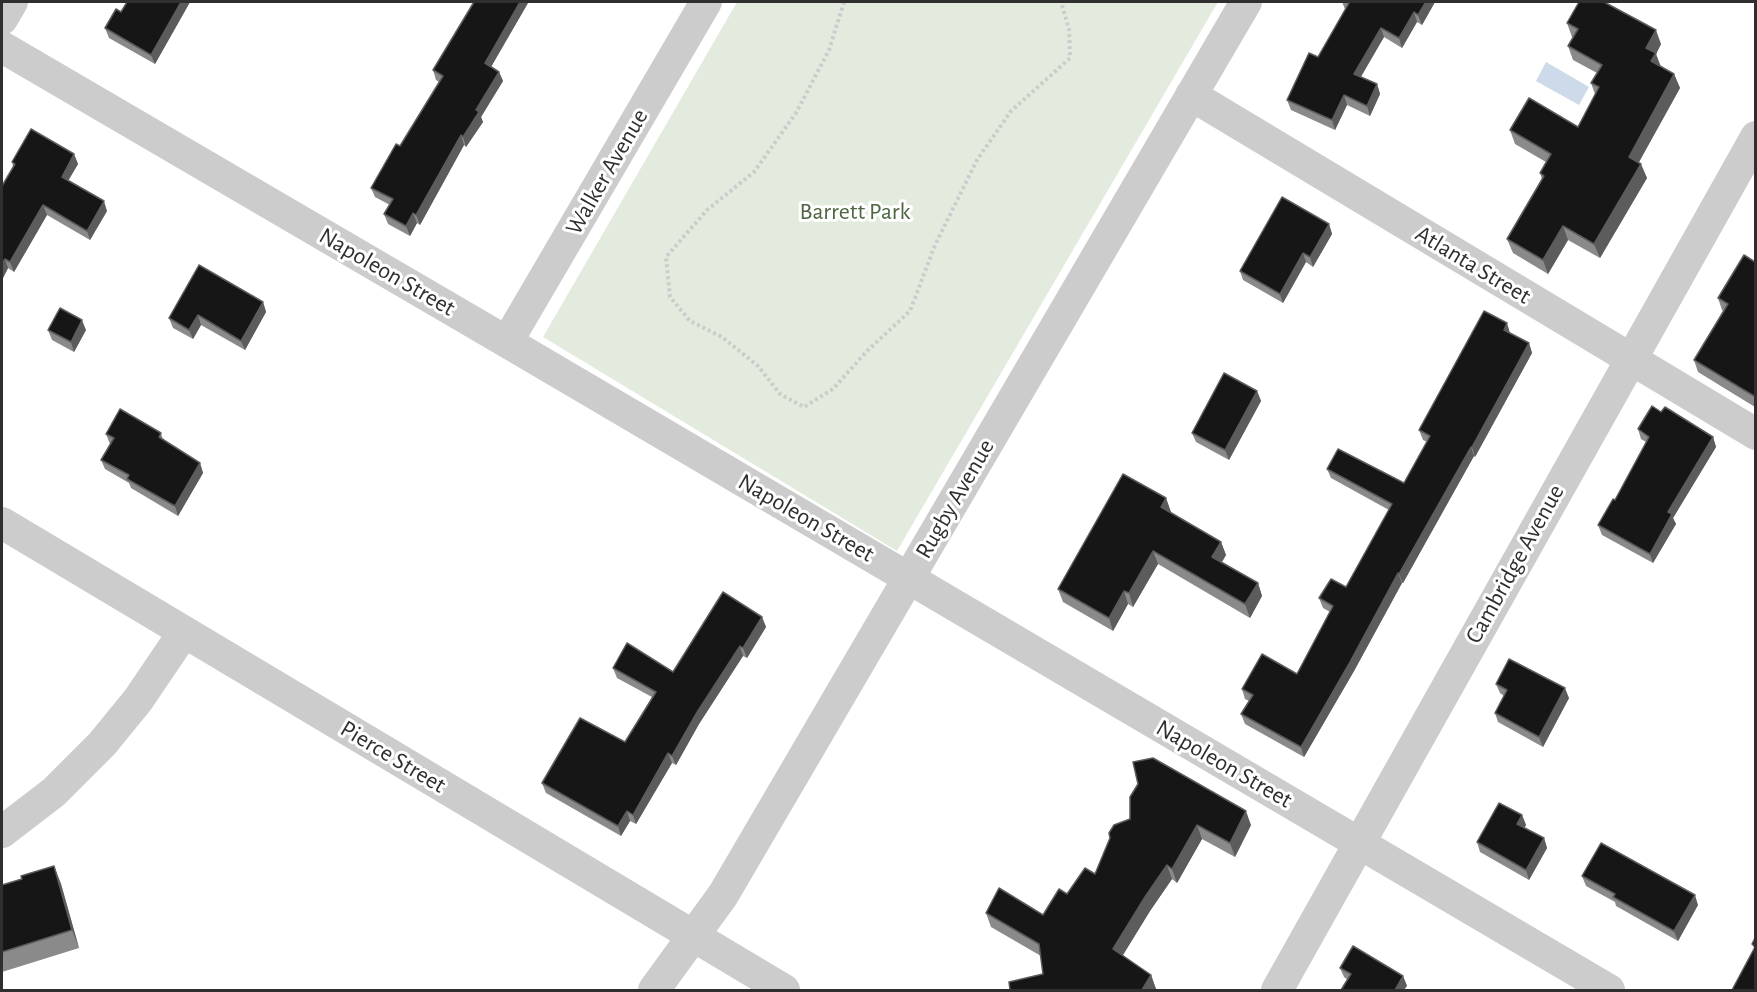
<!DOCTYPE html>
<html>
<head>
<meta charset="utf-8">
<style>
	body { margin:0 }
	#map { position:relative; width:1757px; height:992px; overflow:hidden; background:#fff; font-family:"Alegreya Sans",sans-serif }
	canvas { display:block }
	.frame { position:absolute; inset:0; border:3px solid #2f2f2f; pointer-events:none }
</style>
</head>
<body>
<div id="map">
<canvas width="1757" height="992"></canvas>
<div class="frame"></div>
</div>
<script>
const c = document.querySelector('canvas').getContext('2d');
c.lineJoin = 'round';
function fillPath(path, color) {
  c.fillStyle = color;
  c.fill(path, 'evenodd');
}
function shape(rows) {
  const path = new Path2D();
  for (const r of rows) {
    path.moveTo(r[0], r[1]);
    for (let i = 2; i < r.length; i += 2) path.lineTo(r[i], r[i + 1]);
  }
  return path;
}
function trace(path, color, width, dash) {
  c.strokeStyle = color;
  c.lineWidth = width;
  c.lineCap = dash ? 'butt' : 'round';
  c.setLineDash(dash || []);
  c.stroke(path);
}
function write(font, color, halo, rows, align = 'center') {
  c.font = font + ' "Alegreya Sans",sans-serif';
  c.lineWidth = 6;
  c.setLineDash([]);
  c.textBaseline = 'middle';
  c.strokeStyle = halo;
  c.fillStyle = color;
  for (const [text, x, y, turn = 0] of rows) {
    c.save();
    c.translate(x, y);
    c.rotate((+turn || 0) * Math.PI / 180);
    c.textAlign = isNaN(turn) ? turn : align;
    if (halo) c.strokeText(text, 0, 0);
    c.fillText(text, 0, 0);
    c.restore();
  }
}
fillPath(shape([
	[737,2,1218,2,897,551,543,337]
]), '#e3ebde');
fillPath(shape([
	[1546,62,1589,87,1579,105,1536,81]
]), '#ccdae9');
trace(shape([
	[844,2,829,50,796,113,754,172,707,210,666,257,670,297,690,321,722,337,758,366,780,394,804,407,833,389,867,351,910,311,935,245,977,160,1011,111,1070,58,1069,29,1061,2]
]), '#ccc', 4, [3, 3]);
trace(shape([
	[2,19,12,2],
	[2,47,507,342,1609,990],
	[1191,95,1756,434],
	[507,342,706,2],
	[2,523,784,990],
	[2,832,54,792,102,744,138,700,184,632],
	[654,990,723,895,1246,2],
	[1277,990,1756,137]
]), '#ccc', 32);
fillPath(shape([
	[127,2,190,2,155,64,109,38,105,28,121,12],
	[1342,2,1435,2,1422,25,1417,22,1402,48,1384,37,1361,77,1377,84,1380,94,1370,116,1347,105,1335,130,1291,110,1287,100,1318,57,1345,9],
	[528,3,491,67,499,72,503,81,481,117,483,122,466,147,464,145,420,225,417,223,410,236,388,224,384,214,390,205,375,197,371,188,400,146,439,82,436,80,433,70],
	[1567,23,1661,44,1656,54,1660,66,1674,74,1680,88,1639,162,1647,178,1600,258,1568,240,1548,274,1513,253,1507,239,1542,179,1540,173,1546,162,1515,144,1510,130,1578,127,1595,94,1591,83,1597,73,1573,60,1568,46,1573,38,1572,37],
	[74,154,78,164,68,181,107,211,90,240,47,215,14,272,8,268,2,280,13,166,12,162],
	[1329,224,1332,234,1313,267,1306,262,1283,303,1243,280,1240,271],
	[1755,262,1755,407,1698,372,1694,360,1723,311,1722,310,1718,298],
	[263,302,266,312,245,350,201,325,193,339,173,328,169,318],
	[48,330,86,330,74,352,52,340],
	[1510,333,1529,343,1532,353,1475,457,1474,456,1403,583,1402,583,1354,671,1304,757,1245,724,1241,714,1249,701,1245,699,1242,689,1297,674,1330,612,1323,608,1319,598,1346,587,1389,510,1331,478,1327,469,1404,483,1427,442,1423,440,1419,430],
	[1257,391,1261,401,1229,460,1196,442,1192,433],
	[1661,412,1713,437,1716,447,1673,518,1676,524,1653,563,1602,535,1598,525,1615,500,1646,442,1641,439,1638,429],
	[161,433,163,440,200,463,203,473,178,516,131,488,129,483,105,469,101,460,110,444,106,434],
	[1166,498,1171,513,1221,542,1226,555,1222,562,1258,583,1262,596,1250,618,1158,564,1133,607,1128,604,1113,631,1063,602,1058,589],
	[762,617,766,627,747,658,743,656,699,724,676,765,672,763,636,824,630,821,621,836,546,793,542,783,625,742,652,697,617,678,613,668,673,672],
	[1496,684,1569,698,1543,747,1498,722,1495,713,1504,696,1500,693],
	[1522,815,1526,825,1524,828,1544,838,1547,848,1529,880,1480,852,1477,842],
	[1114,825,1251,825,1235,857,1202,839,1177,883,1172,879,1150,911,1123,955,1151,975,1156,989,1043,974,1041,956,991,927,986,913,1043,915,1067,894,1095,874,1110,838],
	[54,866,61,884,79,948,2,972,2,885,22,879],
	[1582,876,1698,905,1678,941,1616,906,1615,902,1586,886],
	[1340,968,1403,976,1407,986,1348,980,1344,977]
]), '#8a8a8a');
fillPath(shape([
	[181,2,190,2,155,64,151,55],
	[520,2,527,2,528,3,488,72,485,63],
	[1426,2,1435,2,1422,25,1418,15],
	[1414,12,1417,22,1402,48,1399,38],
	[1381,28,1384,37,1357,83,1354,74],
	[1656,30,1661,44,1656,54,1661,67,1656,75,1646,48],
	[499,72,503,81,481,117,483,122,466,147,463,137,476,110],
	[1674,74,1680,88,1634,171,1629,157],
	[1377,84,1380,94,1370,116,1367,106],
	[1344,95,1347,105,1335,130,1332,120],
	[461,135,464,145,420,225,416,215],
	[74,154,78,164,65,186,62,177],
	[1641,164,1647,178,1600,258,1594,244],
	[104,201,107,211,90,240,87,231],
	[43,205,47,215,14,272,10,262],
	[413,213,417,223,410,236,406,226],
	[1329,224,1332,234,1313,267,1310,257],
	[1563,226,1568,240,1548,274,1543,260],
	[1303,253,1306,262,1283,303,1280,294],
	[5,259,8,268,2,280,2,264],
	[263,302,266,312,245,350,241,341],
	[198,315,201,325,193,339,189,330],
	[82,320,86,330,74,352,71,342],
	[1507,323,1510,333,1504,330],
	[1529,343,1532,353,1475,457,1472,447],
	[1257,391,1261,401,1229,460,1225,450],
	[1713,437,1716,447,1673,518,1676,524,1653,563,1650,554,1668,512],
	[1471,447,1474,456,1403,583,1399,574],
	[200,463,203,473,178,516,175,506],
	[1166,498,1171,512,1166,520,1161,507],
	[1221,542,1226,555,1217,570,1212,557],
	[1153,551,1158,564,1133,607,1129,593],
	[1398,573,1402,583,1354,671,1304,757,1301,747],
	[1258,583,1262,596,1250,618,1245,604],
	[1124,591,1128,604,1113,631,1109,618],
	[762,617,766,627,747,658,743,648],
	[740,646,743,656,699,724,676,765,672,756,696,714],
	[1565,688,1569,698,1543,747,1539,737],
	[668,753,672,763,636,824,633,815],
	[627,811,630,821,621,836,618,826],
	[1246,811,1251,825,1235,857,1230,843],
	[1522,815,1526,825,1521,833,1517,824],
	[1197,825,1202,839,1177,883,1172,869],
	[1544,838,1547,848,1529,880,1526,870],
	[1167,865,1172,879,1150,911,1118,963,1113,949,1145,897],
	[54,866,61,884,79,948,72,930],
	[1695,895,1698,905,1678,941,1674,931],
	[1151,975,1156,989,1156,990,1142,990],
	[1403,976,1407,986,1404,990,1395,990]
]), '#5c5c5c');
const building = shape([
	[127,2,181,2,151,55,105,28,116,9,121,12,127,2],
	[474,2,520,2,485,63,499,72,476,110,479,112,463,137,461,135,416,215,413,213,406,226,384,214,393,199,371,188,396,144,400,146,443,76,433,70,474,2],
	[1346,2,1426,2,1418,15,1414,12,1399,38,1381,28,1354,74,1377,84,1367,106,1344,95,1332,120,1287,100,1309,53,1318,57,1349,3,1346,2],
	[1579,2,1604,2,1656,30,1646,48,1656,53,1651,61,1674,74,1629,157,1641,164,1594,244,1563,226,1543,260,1507,239,1544,176,1540,173,1551,154,1510,130,1529,98,1578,127,1599,87,1591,83,1602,65,1568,46,1578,29,1567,23,1579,2],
	[31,129,74,154,62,177,104,201,87,231,43,205,10,262,5,259,2,264,2,186,15,164,12,162,31,129],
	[1282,197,1329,224,1310,257,1303,253,1280,294,1240,271,1282,197],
	[1744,255,1755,262,1755,394,1754,396,1694,360,1728,304,1718,298,1744,255],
	[199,265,263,302,241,341,198,315,189,330,169,318,199,265],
	[60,308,82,320,71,342,48,330,60,308],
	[1484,311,1507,323,1504,330,1529,343,1472,447,1471,447,1399,574,1398,573,1350,662,1301,747,1241,714,1253,695,1242,689,1262,654,1297,674,1333,606,1319,598,1331,579,1346,587,1392,504,1327,469,1338,449,1404,483,1430,436,1419,430,1484,311],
	[1224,373,1257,391,1225,450,1192,433,1224,373],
	[1652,406,1661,412,1665,407,1713,437,1668,512,1672,514,1650,554,1598,525,1613,499,1615,500,1649,437,1638,429,1652,406],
	[120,409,161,433,159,437,200,463,175,506,127,479,129,475,101,460,114,438,106,434,120,409],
	[1123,474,1166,498,1161,507,1221,542,1212,557,1258,583,1245,604,1153,551,1129,593,1124,591,1109,618,1058,589,1123,474],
	[723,592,762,617,743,648,740,646,696,714,672,756,668,753,633,815,627,811,618,826,542,783,580,718,625,742,656,692,613,668,627,643,673,672,723,592],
	[1509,659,1565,688,1539,737,1495,713,1507,690,1496,684,1509,659],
	[1153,758,1246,811,1230,843,1197,825,1172,869,1167,865,1145,897,1113,949,1151,975,1142,990,1010,990,1009,982,1043,974,1039,944,986,913,999,888,1043,915,1059,889,1067,894,1085,868,1095,874,1110,838,1109,833,1114,825,1130,819,1130,797,1138,784,1133,762,1153,758],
	[1499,803,1522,815,1517,824,1544,838,1526,870,1477,842,1499,803],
	[1601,843,1695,895,1674,931,1613,897,1615,894,1582,876,1601,843],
	[54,866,72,930,2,952,2,885,22,879,21,876,54,866],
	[1755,938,1755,990,1732,990,1755,947,1752,944,1755,938],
	[1353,946,1403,976,1395,990,1341,990,1351,974,1340,968,1353,946]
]);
fillPath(building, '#161616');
trace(building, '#5c5c5c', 1.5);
write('24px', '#2f2f2f', '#fff', [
	["Walker Avenue",607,172,-60],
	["Atlanta Street",1473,265,31],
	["Napoleon Street",387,272,30],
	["Rugby Avenue",955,499,-60],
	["Napoleon Street",806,518,30],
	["Cambridge Avenue",1515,564,-61],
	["Pierce Street",393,757,31],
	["Napoleon Street",1224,764,30]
]);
write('24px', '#4e6641', '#fff', [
	["Barrett Park",855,212]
]);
</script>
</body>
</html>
